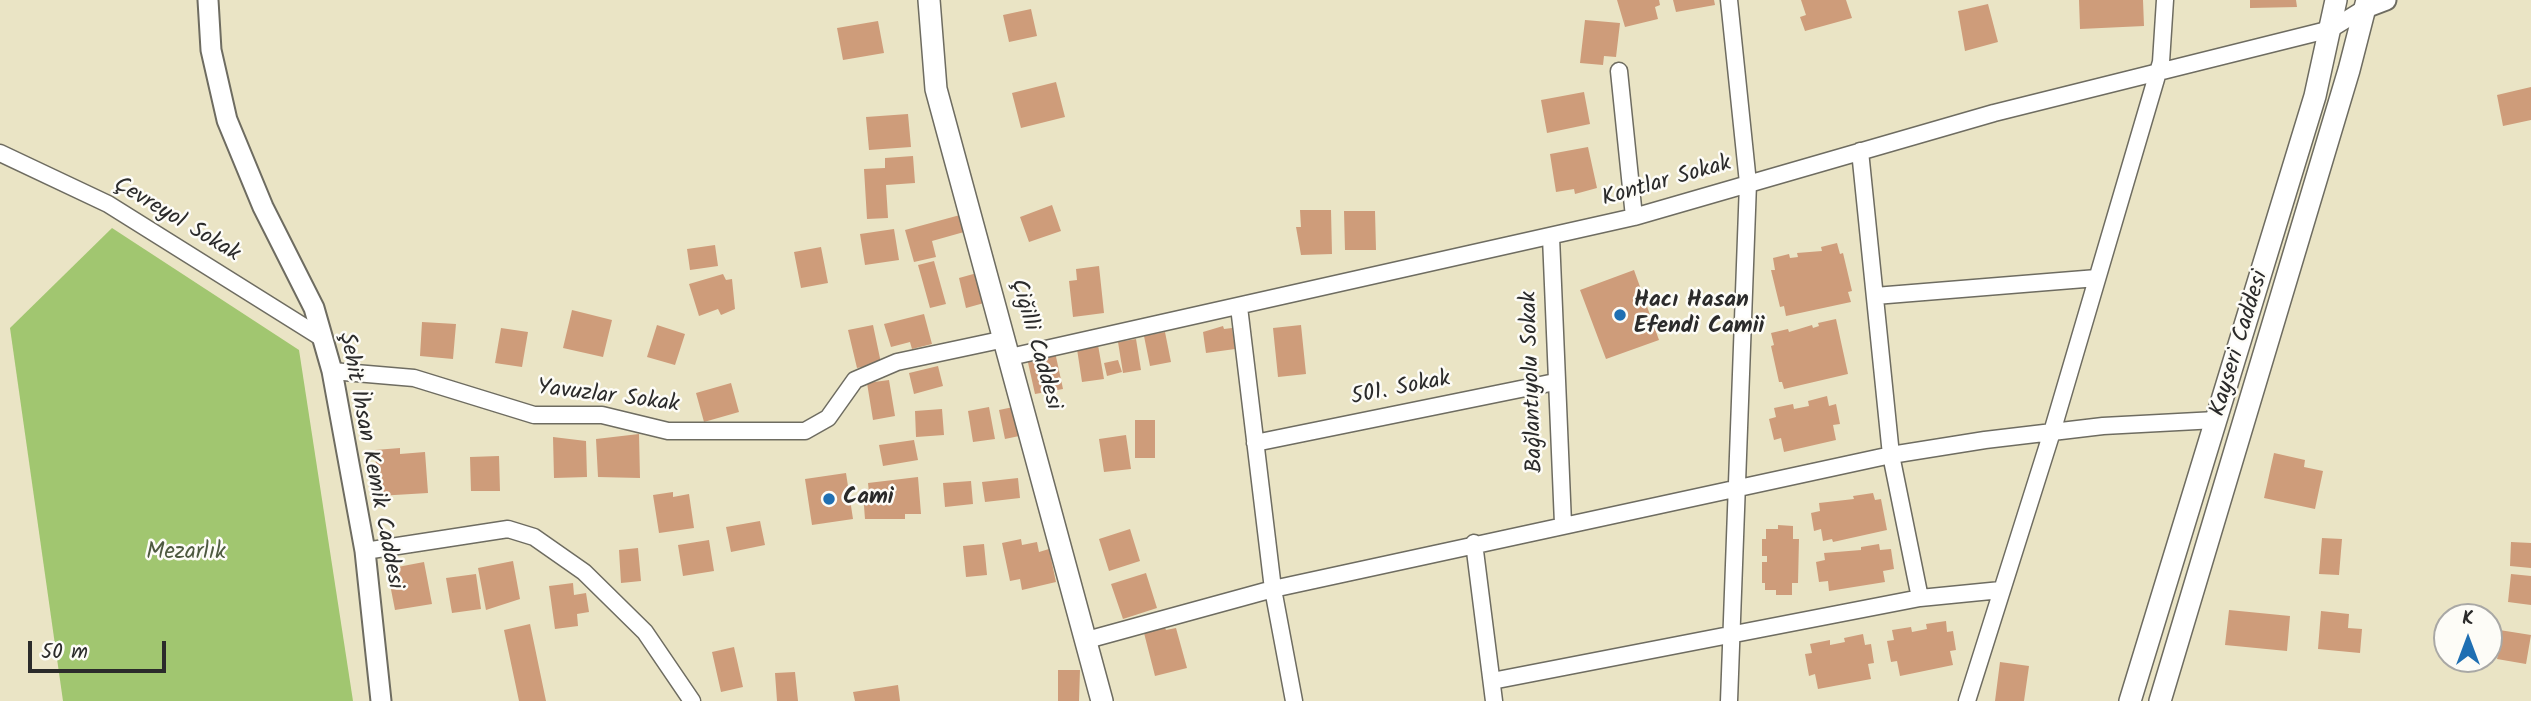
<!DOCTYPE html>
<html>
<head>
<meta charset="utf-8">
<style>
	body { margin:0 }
	#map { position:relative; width:2531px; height:701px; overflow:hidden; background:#eae4c5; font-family:Kalam,sans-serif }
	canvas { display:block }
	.north { position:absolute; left:2433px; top:603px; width:70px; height:70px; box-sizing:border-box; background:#fdfcf7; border:2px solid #a9a8a5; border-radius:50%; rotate:0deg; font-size:19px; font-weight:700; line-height:28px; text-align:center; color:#2b2b2b }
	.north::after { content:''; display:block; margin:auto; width:24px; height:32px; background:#1f6fb2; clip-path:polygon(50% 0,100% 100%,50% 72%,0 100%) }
	.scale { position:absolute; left:28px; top:641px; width:138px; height:32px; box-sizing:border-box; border:4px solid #2b2b2b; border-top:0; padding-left:9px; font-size:21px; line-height:24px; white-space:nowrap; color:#2b2b2b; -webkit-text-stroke:5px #fdfcf7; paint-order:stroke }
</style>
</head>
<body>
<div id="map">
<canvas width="2531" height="701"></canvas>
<div class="north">K</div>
<div class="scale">50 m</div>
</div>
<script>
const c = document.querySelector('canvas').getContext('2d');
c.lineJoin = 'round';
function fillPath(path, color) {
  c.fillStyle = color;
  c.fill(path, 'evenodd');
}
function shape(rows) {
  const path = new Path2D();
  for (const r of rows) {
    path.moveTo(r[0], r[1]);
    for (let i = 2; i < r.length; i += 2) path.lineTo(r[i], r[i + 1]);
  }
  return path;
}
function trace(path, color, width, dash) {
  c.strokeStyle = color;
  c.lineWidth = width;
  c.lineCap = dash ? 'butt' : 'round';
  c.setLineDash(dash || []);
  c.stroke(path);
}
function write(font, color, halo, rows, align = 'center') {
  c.font = font + ' Kalam,sans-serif';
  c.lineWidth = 5;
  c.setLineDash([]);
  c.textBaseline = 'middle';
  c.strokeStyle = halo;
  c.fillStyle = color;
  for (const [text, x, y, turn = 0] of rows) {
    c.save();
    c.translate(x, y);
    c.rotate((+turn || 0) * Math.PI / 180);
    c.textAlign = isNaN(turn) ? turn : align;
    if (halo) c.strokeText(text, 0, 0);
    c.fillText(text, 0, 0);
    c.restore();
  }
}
fillPath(shape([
	[112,228,299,350,353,701,63,701,10,328]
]), '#a1c670');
fillPath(shape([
	[1617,0,1659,0,1660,5,1655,7,1658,19,1625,27],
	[1673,0,1714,0,1715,5,1676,12],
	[1801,0,1846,0,1852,18,1805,31,1800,17,1806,15],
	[2079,0,2143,0,2144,26,2080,29],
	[2250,0,2296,0,2297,7,2250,8],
	[1988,4,1998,42,1965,51,1958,11],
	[1031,9,1037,36,1009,42,1003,15],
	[1585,20,1620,23,1616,57,1604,56,1603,65,1580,63],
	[878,21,884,53,843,60,837,28],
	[1056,82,1065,117,1021,128,1012,93],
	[2531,87,2531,120,2503,126,2497,95],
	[1584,92,1590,124,1547,133,1541,100],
	[908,114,911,147,869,150,866,117],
	[1588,147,1597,188,1575,194,1574,189,1556,192,1550,154],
	[913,156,915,183,886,185,888,218,867,219,864,169,885,168,885,158],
	[1052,205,1061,231,1029,242,1020,217],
	[1300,210,1331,210,1332,254,1301,255,1296,227,1301,227],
	[1344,211,1375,211,1376,250,1345,250],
	[960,215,964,232,932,241,936,257,914,262,905,230],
	[894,229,899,260,865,265,860,234],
	[1837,243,1840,254,1843,253,1852,291,1848,292,1851,302,1786,316,1784,306,1780,307,1771,270,1775,270,1773,258,1789,254,1790,258,1798,257,1797,253,1822,251,1821,247],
	[715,245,718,266,690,270,687,249],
	[821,247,828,283,801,288,794,252],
	[934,261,946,304,930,308,918,265],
	[1099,266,1104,313,1073,317,1069,281,1077,280,1076,269],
	[1634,270,1659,340,1606,359,1580,290],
	[977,273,984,303,966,308,959,278],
	[723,274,726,280,732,279,735,309,721,315,718,309,699,316,689,284],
	[572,310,612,320,603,357,563,348],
	[924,314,932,344,912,349,910,342,891,347,884,324],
	[1836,319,1848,374,1784,389,1782,382,1779,382,1771,346,1774,345,1771,333,1788,329,1789,332,1812,325,1813,328,1819,326,1818,323],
	[422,322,456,324,453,359,420,356],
	[657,325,685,334,675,365,647,357],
	[873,325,881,363,857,368,848,330],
	[1301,325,1306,374,1278,377,1273,328],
	[1223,326,1224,329,1232,328,1235,349,1206,353,1203,332],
	[501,328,528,332,522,367,495,363],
	[1165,332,1171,362,1150,366,1144,336],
	[1136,339,1141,370,1123,373,1118,342],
	[1098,345,1104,379,1082,382,1077,349],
	[1055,352,1063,389,1035,394,1027,358],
	[1118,360,1122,372,1107,376,1104,363],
	[938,366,943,386,914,394,909,373],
	[889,380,895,416,873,420,867,383],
	[731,383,739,412,704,422,696,393],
	[1827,396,1829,406,1836,404,1840,424,1833,425,1836,440,1784,452,1781,438,1774,440,1769,419,1776,417,1774,408,1793,404,1794,409,1809,406,1808,401],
	[1018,406,1024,435,1005,439,999,410],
	[989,407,995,439,973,442,968,411],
	[942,409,944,435,916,437,915,411],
	[1135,420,1155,420,1155,458,1135,458],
	[639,434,640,478,598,477,596,439],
	[1126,435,1131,469,1104,472,1099,439],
	[553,437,586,441,587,477,554,478],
	[914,440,918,460,883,466,879,445],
	[400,448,400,454,425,452,428,493,378,496,375,450],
	[2274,453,2305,460,2304,467,2323,471,2315,509,2264,498],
	[499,456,500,491,471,491,470,457],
	[846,473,853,519,812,525,805,479],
	[918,477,921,514,905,514,905,519,865,519,863,493,869,493,868,483],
	[1018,478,1020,498,985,502,982,482],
	[971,481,973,504,945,507,943,483],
	[673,492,673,497,689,494,694,528,659,533,653,495],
	[1873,493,1875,500,1881,499,1887,530,1833,542,1832,539,1823,541,1821,529,1814,531,1811,513,1820,511,1819,503,1854,499,1853,496],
	[760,521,765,545,731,552,726,527],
	[1778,525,1793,526,1793,539,1799,539,1798,583,1792,583,1792,595,1776,595,1776,590,1765,590,1765,583,1762,583,1762,562,1767,562,1767,556,1762,556,1762,539,1766,539,1766,529,1778,529],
	[1130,529,1140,561,1109,571,1099,539],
	[2322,538,2342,539,2339,575,2319,574],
	[1021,539,1022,545,1037,542,1039,552,1049,549,1056,582,1022,590,1020,579,1010,581,1002,543],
	[709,540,714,571,683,576,678,545],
	[2511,542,2531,543,2531,568,2510,566],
	[984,544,987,575,966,577,963,546],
	[1879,544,1880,550,1891,549,1894,569,1883,571,1885,582,1829,591,1828,581,1819,582,1816,562,1825,560,1824,553,1861,550,1861,547],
	[638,548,641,581,621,583,619,550],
	[513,561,520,599,486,610,478,568],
	[424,562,432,604,395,610,387,569],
	[1146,573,1157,608,1123,619,1111,584],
	[476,574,481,609,452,613,446,578],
	[2511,574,2531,576,2531,605,2508,602],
	[573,583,574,595,586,593,589,612,577,614,578,626,555,629,549,586],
	[2229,610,2290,616,2287,651,2225,645],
	[2321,611,2349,614,2348,628,2362,629,2360,653,2318,649],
	[1946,621,1947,632,1953,631,1956,650,1950,651,1953,665,1900,676,1897,661,1891,662,1887,641,1894,640,1892,630,1911,627,1912,632,1927,629,1926,624],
	[530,624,546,701,519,701,504,630],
	[1165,628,1166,630,1176,628,1187,668,1155,676,1144,633],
	[2493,629,2531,635,2526,664,2497,659,2499,651,2489,650],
	[1863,634,1865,645,1871,644,1874,663,1868,664,1871,679,1818,689,1815,674,1809,676,1805,654,1812,653,1810,644,1830,640,1830,645,1845,642,1844,638],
	[734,647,743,687,721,692,712,652],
	[2000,662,2029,666,2024,701,1995,701],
	[1058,670,1080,670,1079,701,1058,701],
	[795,672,798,701,777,701,775,673],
	[898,685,900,701,855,701,853,692]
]), '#ce9c7a');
const minor = shape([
	[1619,71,1634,217],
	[1860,151,1891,455,1920,598],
	[0,153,108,204,322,338],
	[1551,237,1563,524],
	[1875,296,2097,278],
	[1239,307,1273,589,1294,701],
	[1010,357,1634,217,1994,113,2331,29,2365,8],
	[332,371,414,378,534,415,602,415,668,431,805,431,828,418,855,380,897,362,1005,339],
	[1255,443,1555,382],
	[1474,543,1494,701],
	[365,551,508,529,534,537,584,572,645,632,692,701],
	[1087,640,1273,589,1891,455,1985,440,2103,426,2216,420],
	[1492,681,1920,598,2001,590],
	[1729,701,1748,183,1729,0],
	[1967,701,2052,432,2161,62,2165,0]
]);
const tertiary = shape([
	[208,0,211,50,227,120,263,207,314,308,332,371,365,551,381,701],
	[2365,8,2386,0]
]);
const secondary = shape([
	[929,0,936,89,1102,701],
	[2130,701,2315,96,2336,0],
	[2160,701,2349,70,2367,0]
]);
trace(minor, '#6e6c61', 19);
trace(tertiary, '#6e6c61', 23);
trace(secondary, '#6e6c61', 24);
trace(minor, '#fff', 16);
trace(tertiary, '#fff', 19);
trace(secondary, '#fff', 21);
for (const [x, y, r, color] of [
	[1620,315,7,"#1f6fb2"],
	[829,499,7,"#1f6fb2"]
]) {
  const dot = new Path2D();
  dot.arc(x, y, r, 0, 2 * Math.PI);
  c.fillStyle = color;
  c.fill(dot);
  trace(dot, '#fdfcf7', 2.5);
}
write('23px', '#2b2b2b', '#fdfcf7', [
	["Kontlar Sokak",1667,183,-16],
	["Çevreyol Sokak",176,221,31],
	["Kayseri Caddesi",2241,344,-73],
	["Çiğilli Caddesi",1034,345,74],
	["Bağlantıyolu Sokak",1534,382,-92],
	["501. Sokak",1401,390,-11],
	["Yavuzlar Sokak",608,398,7],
	["Şehit İhsan Kemik Caddesi",369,461,79]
]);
write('bold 23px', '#2b2b2b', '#fdfcf7', [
	["Hacı Hasan",1634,302],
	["Efendi Camii",1634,328],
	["Cami",843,499]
], 'left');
write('23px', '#4e5a40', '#fdfcf7', [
	["Mezarlık",186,554]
]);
</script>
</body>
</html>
